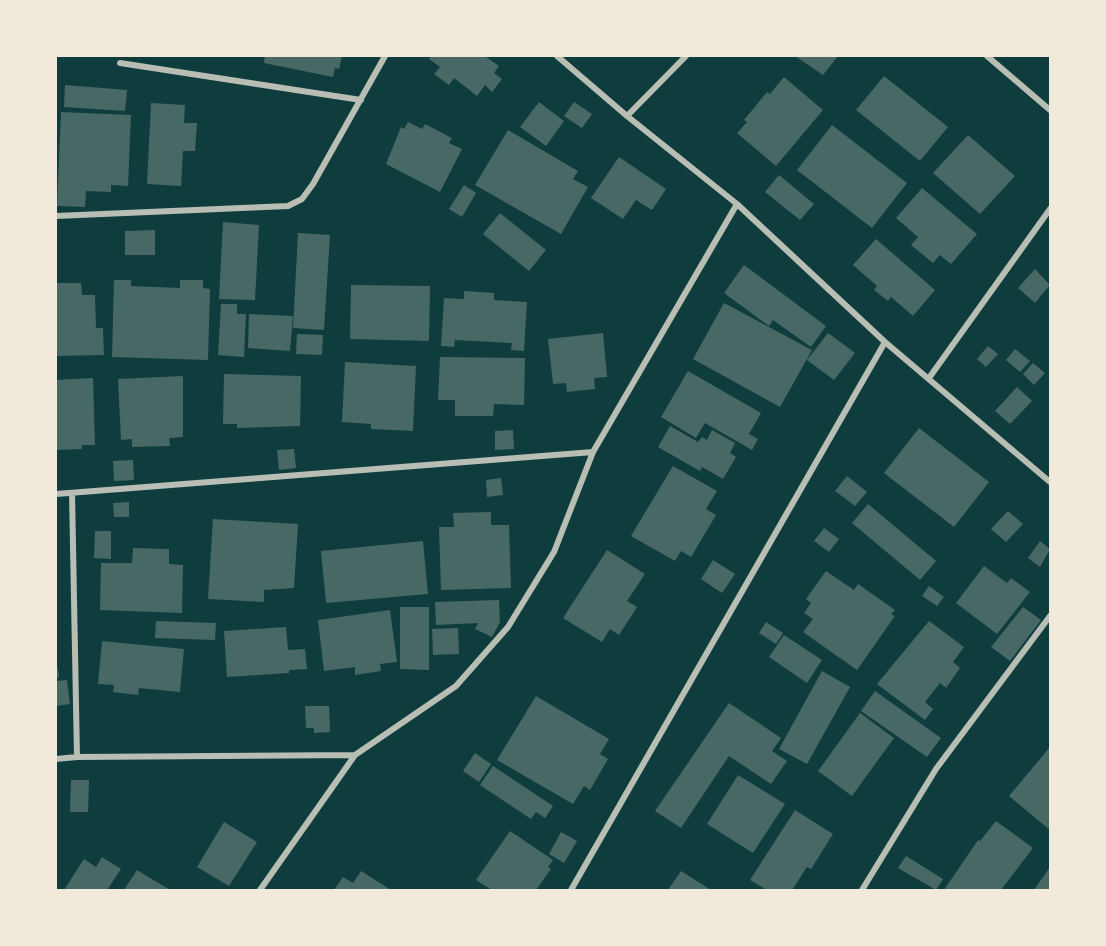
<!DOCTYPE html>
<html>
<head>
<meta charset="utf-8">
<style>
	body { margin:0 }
	#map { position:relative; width:1106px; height:946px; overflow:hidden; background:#0f3d3e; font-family:"Exo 2",sans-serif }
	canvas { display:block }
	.frame { position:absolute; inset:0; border:57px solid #f1e9da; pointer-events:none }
</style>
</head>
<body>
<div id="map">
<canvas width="1106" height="946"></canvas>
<div class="frame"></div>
</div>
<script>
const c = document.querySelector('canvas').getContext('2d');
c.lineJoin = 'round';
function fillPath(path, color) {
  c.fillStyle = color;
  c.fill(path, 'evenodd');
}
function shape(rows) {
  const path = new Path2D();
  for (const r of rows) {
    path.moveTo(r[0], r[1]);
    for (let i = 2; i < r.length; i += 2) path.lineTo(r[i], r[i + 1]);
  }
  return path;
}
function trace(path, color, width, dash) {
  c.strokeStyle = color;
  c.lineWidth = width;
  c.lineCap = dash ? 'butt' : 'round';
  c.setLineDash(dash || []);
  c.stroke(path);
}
fillPath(shape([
	[265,56,342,56,339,69,335,68,333,77,264,63],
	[431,56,485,56,499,66,494,73,502,79,492,92,485,85,477,96,454,78,449,85,434,74,440,67,429,59],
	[795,56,838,56,823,75],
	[884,76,948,127,920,161,856,110],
	[784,77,823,110,776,166,737,133,747,122,744,120,767,92,770,94],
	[65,85,127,90,125,111,64,107],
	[539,102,564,121,546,146,520,127],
	[574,102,592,114,582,128,564,116],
	[151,103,185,105,184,123,197,123,195,151,183,151,181,186,147,184],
	[61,112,131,115,128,186,111,185,111,192,86,191,85,207,57,206],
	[408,122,422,129,425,124,452,138,449,143,462,149,440,192,386,164,401,127,404,129],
	[832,125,907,183,872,228,797,170],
	[508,130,578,171,573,179,588,187,561,234,475,185],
	[968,135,1015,176,980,214,933,173],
	[619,157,666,189,652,210,636,200,623,219,591,198],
	[779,175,814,204,800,220,765,192],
	[464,185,476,193,462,217,449,209],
	[922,188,977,234,951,264,940,255,933,263,911,245,918,237,896,218],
	[500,213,546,250,529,271,483,234],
	[223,222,259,225,255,300,219,299],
	[155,230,155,255,125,255,125,231],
	[298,233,330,235,324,330,293,328],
	[876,239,935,290,913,316,891,297,888,301,874,290,877,286,853,265],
	[744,265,826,326,811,347,773,320,769,326,724,293],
	[1035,269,1050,285,1035,303,1018,288],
	[114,280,131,280,131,286,180,288,180,280,203,280,203,288,210,289,208,360,112,357],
	[56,283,81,283,82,295,95,295,96,328,103,328,104,355,56,356],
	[351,285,430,286,429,341,350,339],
	[464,291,494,293,494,300,527,302,524,351,511,350,512,343,455,340,454,347,441,346,444,298,464,299],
	[724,303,812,350,780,407,693,359],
	[221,304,237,304,237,314,246,314,244,357,218,355],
	[249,314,293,316,290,351,248,348],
	[603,333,607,377,594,378,595,389,567,392,566,383,553,384,548,339],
	[828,333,855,353,834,380,807,360],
	[297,334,323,335,322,355,296,354],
	[988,346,998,354,986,367,977,359],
	[1015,349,1030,361,1020,372,1006,360],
	[440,357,525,358,524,405,494,404,493,416,455,416,455,400,438,400],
	[345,362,416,366,413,431,371,429,371,424,342,422],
	[1033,363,1045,373,1034,385,1023,374],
	[688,371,761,413,749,434,758,439,752,450,705,423,696,438,661,417],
	[224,374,301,376,300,426,237,428,237,424,223,424],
	[183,376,183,437,169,438,170,446,132,447,132,439,121,440,118,379],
	[93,378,95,445,82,445,82,449,56,450,56,380],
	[1017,387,1032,401,1010,424,995,411],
	[670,426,698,442,702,437,707,440,712,430,735,443,730,453,736,457,723,479,702,467,700,471,658,447],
	[919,428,989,482,954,527,884,473],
	[513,430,514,449,495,450,495,431],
	[294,449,296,468,279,470,277,450],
	[133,460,134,480,114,481,113,461],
	[673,466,717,491,706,509,716,515,691,557,681,551,675,561,631,536],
	[847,476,867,492,855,506,835,491],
	[501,478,503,495,487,497,486,480],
	[129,502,129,517,114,517,113,503],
	[868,504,936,561,920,580,852,523],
	[1008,511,1023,524,1006,542,991,529],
	[491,512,491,525,509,525,511,588,441,590,439,527,454,527,453,513],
	[213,519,298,524,294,588,264,590,264,602,208,599],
	[824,528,839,539,829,552,814,541],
	[95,531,111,531,111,559,94,558],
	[423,541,428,594,326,603,321,551],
	[1040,541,1050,549,1040,567,1028,558],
	[133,548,169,549,169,564,183,565,182,613,100,610,101,563,132,563],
	[607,550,645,574,627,601,637,607,619,635,610,629,602,642,563,618],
	[713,560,735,574,722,593,701,579],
	[984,566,1007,583,1011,578,1030,592,997,634,956,603],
	[826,571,854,590,858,584,895,610,891,614,895,616,857,670,803,632,813,619,804,613,811,603,806,599],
	[929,586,944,597,937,606,922,596],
	[499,600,500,622,492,637,475,629,478,623,436,625,435,602],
	[400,607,429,607,429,670,400,669],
	[1023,607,1041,620,1010,661,991,647],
	[390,610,397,662,380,664,381,671,355,675,355,667,324,671,318,620],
	[156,621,216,623,215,640,155,638],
	[929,621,964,647,953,662,960,668,946,688,940,683,925,702,933,709,925,720,877,684],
	[766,622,783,633,776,644,759,633],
	[286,627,288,650,305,649,307,669,289,670,289,673,227,677,224,631],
	[458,628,459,654,433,655,432,629],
	[784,635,822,660,807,683,769,657],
	[102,641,184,649,180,692,139,688,138,695,113,692,114,685,98,684],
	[56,658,59,677,56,678],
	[822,671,850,687,807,764,779,749],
	[67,680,70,704,56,706,56,681],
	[875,691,941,738,927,757,861,711],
	[536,696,609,739,600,754,608,759,590,790,584,786,573,804,497,760],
	[729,703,781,738,772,751,787,761,771,784,729,756,681,828,655,811],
	[305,706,329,706,330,732,314,733,314,728,306,728],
	[860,713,894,738,852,796,818,771],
	[1050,747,1050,830,1009,796],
	[475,753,491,764,479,782,463,771],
	[493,766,553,806,545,818,536,812,531,819,480,785],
	[738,775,785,804,753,853,707,824],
	[71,780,89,780,88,812,70,812],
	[795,810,833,834,811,869,807,867,792,890,767,890,750,880],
	[996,821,1033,848,1001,890,944,890,978,840,980,841],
	[224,822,257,842,229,886,197,867],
	[510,831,553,860,548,867,551,869,536,890,492,890,476,880],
	[561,832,577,841,564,863,549,854],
	[906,856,943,879,936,890,898,868],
	[102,857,121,869,107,890,64,890,84,859,96,867],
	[1050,867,1050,890,1034,890],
	[137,870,170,890,124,890],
	[361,871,391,890,334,890,343,877,353,883],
	[681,871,711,890,668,890]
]), '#486865');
trace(shape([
	[557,56,627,116,737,204,885,342,1050,482],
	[987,56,1050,110],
	[120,63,361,100],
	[627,116,686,56],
	[56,216,288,206,302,199,313,184,385,56],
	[929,378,1050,209],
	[72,493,77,757],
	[56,494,593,452],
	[56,759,77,757,355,755],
	[260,890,355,755,456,686,508,627,554,552,593,452,737,204],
	[571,890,885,342],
	[862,890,936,769,1050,616]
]), '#b8beb3', 6);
</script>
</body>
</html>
